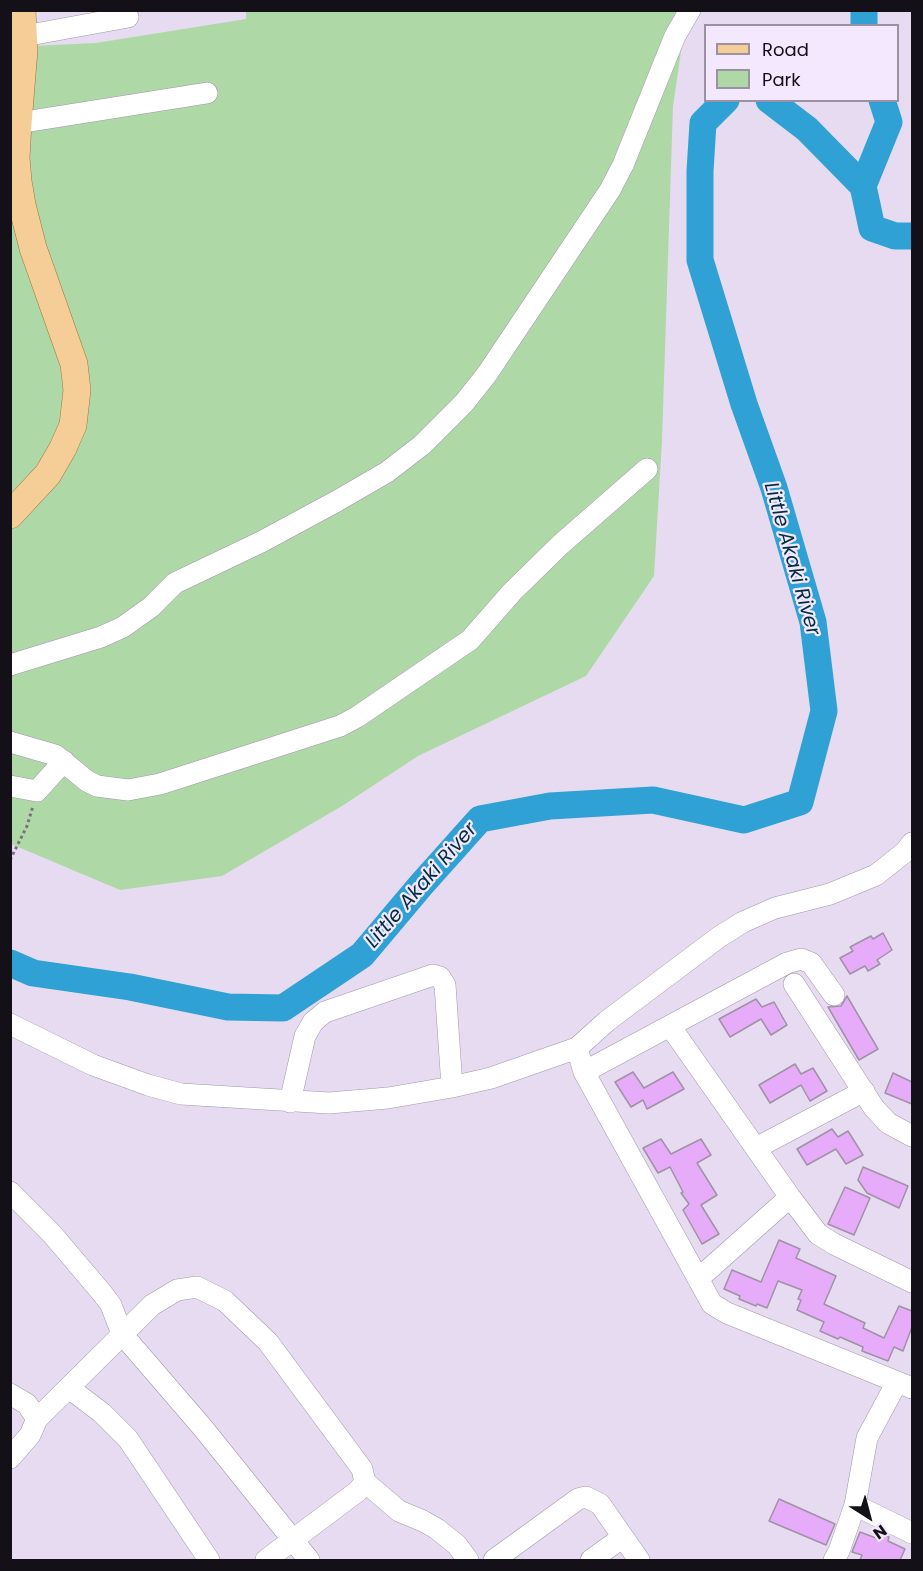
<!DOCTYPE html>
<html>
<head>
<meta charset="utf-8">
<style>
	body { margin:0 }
	#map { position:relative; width:923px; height:1571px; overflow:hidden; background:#e7dbf1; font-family:Poppins,sans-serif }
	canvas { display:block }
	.frame { position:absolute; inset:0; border:12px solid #141018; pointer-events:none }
	.legend { position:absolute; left:704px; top:24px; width:195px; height:78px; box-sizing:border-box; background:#f4e8fe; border:2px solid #9a92a2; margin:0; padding:8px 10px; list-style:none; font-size:18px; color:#141018 }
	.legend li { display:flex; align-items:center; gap:12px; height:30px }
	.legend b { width:30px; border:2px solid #9a92a2 }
	.north { position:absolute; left:839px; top:1487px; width:60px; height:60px; -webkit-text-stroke:4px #f4e8fe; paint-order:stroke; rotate:144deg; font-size:16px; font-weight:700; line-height:24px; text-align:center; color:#141018 }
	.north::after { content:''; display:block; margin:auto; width:21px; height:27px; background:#141018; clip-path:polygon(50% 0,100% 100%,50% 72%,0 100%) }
</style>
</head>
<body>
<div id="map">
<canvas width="923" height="1571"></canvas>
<div class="frame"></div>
<ul class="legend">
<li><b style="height:8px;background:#f4cd97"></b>Road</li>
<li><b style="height:16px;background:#afd8a7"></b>Park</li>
</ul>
<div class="north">N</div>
</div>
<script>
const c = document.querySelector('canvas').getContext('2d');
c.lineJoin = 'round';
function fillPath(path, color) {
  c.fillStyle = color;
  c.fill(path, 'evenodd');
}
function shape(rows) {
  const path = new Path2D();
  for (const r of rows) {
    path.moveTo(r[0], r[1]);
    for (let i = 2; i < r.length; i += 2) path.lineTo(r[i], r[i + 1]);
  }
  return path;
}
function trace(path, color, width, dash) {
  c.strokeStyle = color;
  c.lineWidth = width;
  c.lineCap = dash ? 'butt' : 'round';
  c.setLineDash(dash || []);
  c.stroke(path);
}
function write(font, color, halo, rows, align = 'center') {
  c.font = font + ' Poppins,sans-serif';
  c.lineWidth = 4.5;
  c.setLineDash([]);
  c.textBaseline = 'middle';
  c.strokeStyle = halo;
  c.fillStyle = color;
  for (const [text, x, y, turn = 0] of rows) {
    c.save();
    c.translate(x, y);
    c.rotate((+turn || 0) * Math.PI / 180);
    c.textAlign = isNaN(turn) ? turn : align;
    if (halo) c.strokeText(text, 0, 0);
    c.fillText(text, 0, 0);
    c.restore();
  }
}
fillPath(shape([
	[246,11,687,11,673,106,662,440,654,576,586,676,418,756,342,806,222,876,120,890,11,844,11,47,96,43,246,19]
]), '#afd8a7');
trace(shape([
	[864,26,864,10],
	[769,100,807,129,863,186,872,228,895,236,912,236],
	[863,186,889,122,882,100],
	[10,963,33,973,130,987,228,1007,283,1008,362,955,421,885,480,819,550,806,653,800,744,820,800,802,824,711,813,622,774,488,744,404,700,260,700,171,703,123,726,100]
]), '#2fa1d5', 27);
const building = shape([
	[883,933,892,950,877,960,880,964,868,971,865,966,850,974,840,958,853,951,850,947,871,936,873,939,883,933],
	[847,996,878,1049,859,1060,828,1007,841,1006,847,996],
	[756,999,762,1007,774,1002,787,1025,771,1035,761,1019,730,1037,719,1019,756,999],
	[795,1064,801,1074,813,1068,827,1091,810,1101,801,1085,770,1103,759,1085,795,1064],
	[633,1072,644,1088,673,1072,684,1089,647,1109,643,1100,631,1107,615,1082,633,1072],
	[893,1073,912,1082,912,1104,885,1093,893,1073],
	[832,1129,838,1137,848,1131,863,1155,846,1164,836,1149,807,1165,797,1149,832,1129],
	[661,1139,671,1154,701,1139,711,1155,697,1163,717,1195,701,1205,719,1234,702,1244,683,1210,689,1204,681,1193,683,1192,670,1167,658,1173,643,1148,661,1139],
	[863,1167,908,1186,899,1208,867,1193,858,1180,863,1167],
	[845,1187,870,1198,854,1235,828,1224,845,1187],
	[779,1240,800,1249,796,1258,836,1276,824,1304,865,1323,863,1328,884,1338,899,1306,912,1311,912,1327,903,1351,894,1347,888,1361,862,1351,863,1347,840,1337,838,1339,820,1331,824,1322,797,1310,801,1300,798,1299,802,1290,778,1281,767,1308,757,1304,756,1306,739,1299,740,1296,724,1289,732,1270,761,1282,779,1240],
	[779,1499,835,1524,826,1545,769,1521,779,1499],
	[860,1532,876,1538,880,1533,889,1537,888,1541,905,1549,900,1560,860,1560,862,1555,852,1552,860,1532]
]);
fillPath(building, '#e6abf9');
trace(building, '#a092a5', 1.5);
const minor = shape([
	[10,35,24,36,128,17],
	[18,123,207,93],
	[10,665,101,637,123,627,151,607,175,583,261,542,337,501,387,472,422,445,464,403,487,374,610,190,623,165,675,36,690,10],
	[10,742,55,755,87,781,97,786,128,790,160,784,340,726,357,717,470,640,512,592,560,545,647,469],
	[10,786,37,791,64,761],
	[794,984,874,1108,888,1123,912,1136],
	[10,1024,93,1065,148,1085,181,1094,329,1103,388,1098,452,1087,491,1078,577,1048,607,1021,719,937,743,922,775,908,830,894,876,875,905,852,912,843],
	[670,1026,790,1197,818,1234,834,1244,912,1282],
	[577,1048,584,1072,712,1304,727,1313,912,1388],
	[584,1072,787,963,801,959,811,963,834,995],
	[290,1102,305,1036,313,1022,325,1012,433,975,440,977,445,985,452,1087],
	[756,1148,864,1091],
	[10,1192,52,1234,102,1293,111,1305,122,1334,203,1428,309,1560],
	[698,1279,790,1197],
	[69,1388,102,1413,128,1439,209,1560],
	[10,1394,27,1404,37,1419],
	[10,1458,30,1435,37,1419,152,1305,177,1290,197,1287,225,1301,268,1342,362,1469,365,1482,399,1511,423,1521,437,1529,457,1545,468,1560],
	[855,1505,912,1533],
	[266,1560,358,1491,365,1482],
	[494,1560,578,1499,586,1497,600,1504,639,1560],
	[591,1560,623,1537],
	[834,1560,839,1551,855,1505,867,1438,897,1382]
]);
const major = shape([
	[10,515,48,474,63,448,73,425,77,390,74,364,33,248,22,205,18,181,16,158,18,123,24,50,22,10]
]);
trace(minor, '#a196aa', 22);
trace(major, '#a0753d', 28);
trace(shape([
	[10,860,27,826,33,806]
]), '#7a7281', 3, [3, 3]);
trace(minor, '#fff', 21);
trace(major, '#f4cd97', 27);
write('italic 20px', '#002e43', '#f4e8fe', [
	["Little Akaki River",791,559,74],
	["Little Akaki River",422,886,-49]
]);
</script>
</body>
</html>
